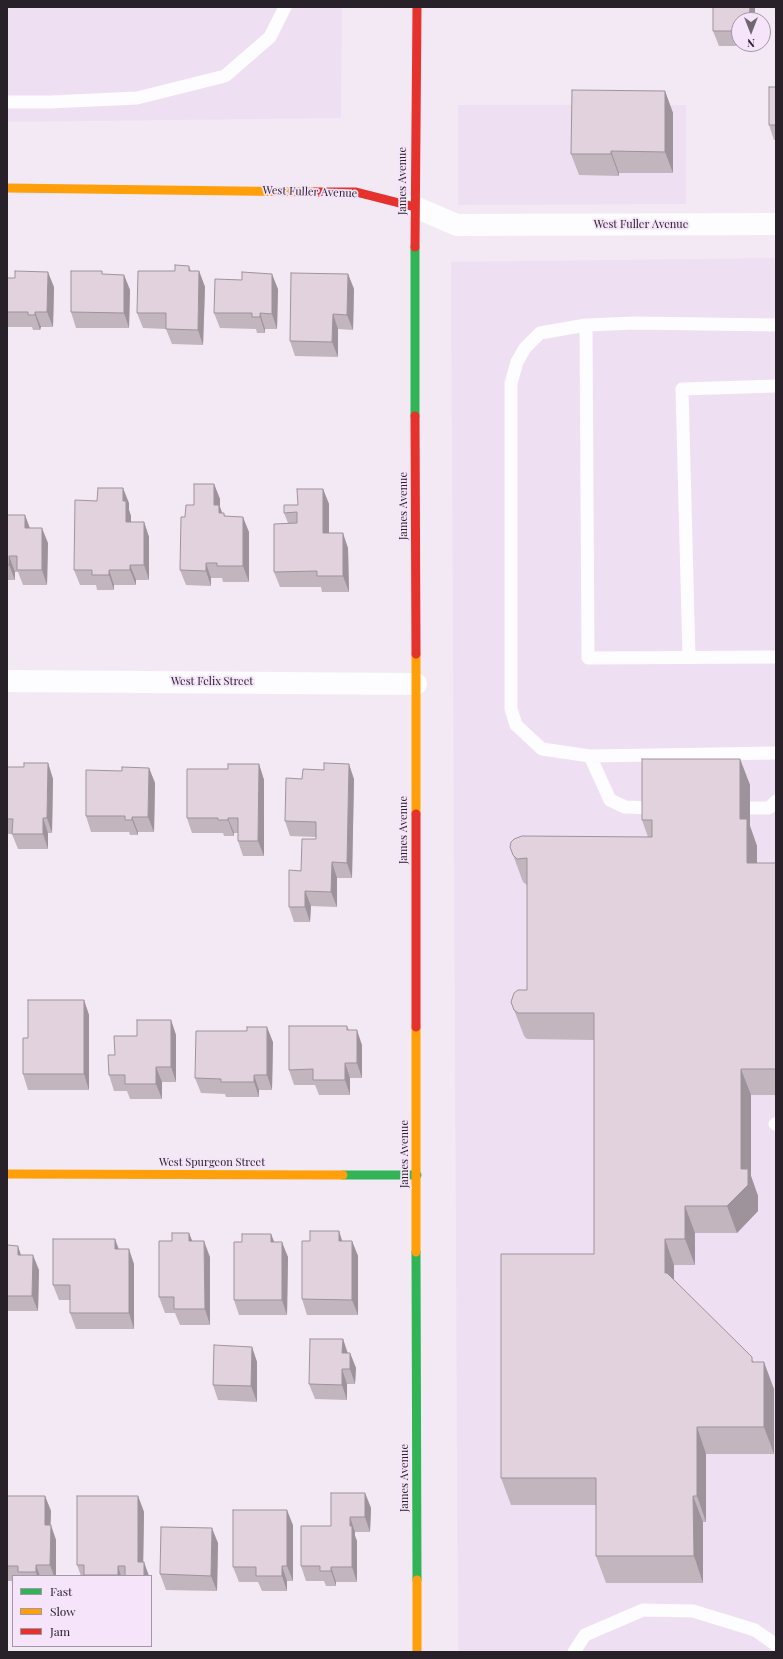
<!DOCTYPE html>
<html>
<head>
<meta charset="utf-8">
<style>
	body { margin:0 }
	#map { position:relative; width:783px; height:1659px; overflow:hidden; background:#f2e9f5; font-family:"Playfair Display",serif }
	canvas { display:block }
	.frame { position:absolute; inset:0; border:8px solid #282129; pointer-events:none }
	.legend { position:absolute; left:12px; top:1575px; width:140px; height:72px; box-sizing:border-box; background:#f5e4fa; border:1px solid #a396a6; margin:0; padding:5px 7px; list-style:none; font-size:12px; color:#282129 }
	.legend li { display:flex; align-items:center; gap:8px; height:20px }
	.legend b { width:20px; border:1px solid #a396a6 }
	.north { position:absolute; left:731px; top:12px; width:40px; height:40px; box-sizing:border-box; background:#f5e4fa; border:1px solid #a396a6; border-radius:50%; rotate:180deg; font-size:11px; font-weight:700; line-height:16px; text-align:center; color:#282129 }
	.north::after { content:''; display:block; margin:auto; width:14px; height:18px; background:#6f6770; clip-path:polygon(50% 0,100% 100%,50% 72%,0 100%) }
</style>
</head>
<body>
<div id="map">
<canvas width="783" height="1659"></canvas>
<div class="frame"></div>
<ul class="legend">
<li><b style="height:5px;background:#30b455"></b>Fast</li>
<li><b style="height:5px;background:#ff9f0a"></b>Slow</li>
<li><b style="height:5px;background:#e5322d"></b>Jam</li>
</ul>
<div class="north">N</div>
</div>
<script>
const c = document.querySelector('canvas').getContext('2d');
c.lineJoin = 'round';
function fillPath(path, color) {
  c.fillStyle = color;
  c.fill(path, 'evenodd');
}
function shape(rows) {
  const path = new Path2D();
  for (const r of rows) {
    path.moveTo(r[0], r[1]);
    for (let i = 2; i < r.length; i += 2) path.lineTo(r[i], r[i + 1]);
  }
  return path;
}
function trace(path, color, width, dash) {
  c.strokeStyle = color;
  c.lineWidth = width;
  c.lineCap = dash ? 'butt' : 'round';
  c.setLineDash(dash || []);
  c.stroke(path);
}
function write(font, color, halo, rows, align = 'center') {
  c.font = font + ' "Playfair Display",serif';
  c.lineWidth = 3.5;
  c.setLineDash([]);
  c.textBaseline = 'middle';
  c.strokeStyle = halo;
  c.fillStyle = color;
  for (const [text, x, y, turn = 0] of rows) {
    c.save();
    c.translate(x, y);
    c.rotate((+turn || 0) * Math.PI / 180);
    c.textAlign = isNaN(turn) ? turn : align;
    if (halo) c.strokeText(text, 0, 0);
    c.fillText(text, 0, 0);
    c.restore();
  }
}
fillPath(shape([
	[7,7,342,7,341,118,7,122],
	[458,105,686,105,686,204,458,205],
	[776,258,776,1652,458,1652,451,262]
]), '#efdff3');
trace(shape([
	[7,102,50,102,137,98,225,76,270,37,285,7],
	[586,325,588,658,776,657],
	[776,325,635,323,586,325,540,333,525,348,517,362,511,383,511,709,516,725,542,749,590,756,776,753],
	[689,657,682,389,776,386],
	[590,756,610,800,625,807,652,808],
	[750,808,769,808,776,801],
	[775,1124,776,1124],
	[574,1652,585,1635,643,1610,693,1611,755,1630,776,1645]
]), '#fdfcfe', 13);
trace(shape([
	[415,207,457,225,776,224],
	[7,681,416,684]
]), '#fdfcfe', 22);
trace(shape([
	[415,247,415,416],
	[343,1175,417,1175],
	[416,1252,417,1580]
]), '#30b455', 9);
trace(shape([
	[7,188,315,192],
	[416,654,416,814],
	[416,1027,416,1252],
	[7,1174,343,1175],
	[417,1580,417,1652]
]), '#ff9f0a', 9);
trace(shape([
	[315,192,356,192,415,207],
	[415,247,417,7],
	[415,416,416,654],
	[416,814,416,1027]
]), '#e5322d', 9);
fillPath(shape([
	[713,7,755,7,755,20,739,20,739,44,755,44,755,46,719,46,713,31],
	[776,87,776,140,774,140,769,125],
	[665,91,673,113,673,173,619,173,619,176,579,175,571,154],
	[189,266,191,271,199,271,205,287,203,345,172,344,166,329,143,328,137,313,175,271],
	[348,274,354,289,353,330,338,329,338,357,295,356,290,341],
	[124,275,130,290,129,328,76,328,71,312],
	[7,278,54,287,53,327,41,327,40,330,33,330,32,327,7,327],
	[278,289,277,329,265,329,265,333,257,333,256,329,220,328,214,313],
	[214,484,220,499,220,507,222,513,249,532,249,582,223,582,222,578,211,578,211,586,186,585,180,570,185,517,194,505],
	[323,489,329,504,329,533,348,548,349,592,322,592,321,587,280,587,274,572,288,523,284,513,298,505],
	[129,503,129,510,131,516,131,522,144,522,149,537,149,580,136,580,136,585,114,585,114,590,97,590,96,585,80,585,74,570],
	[7,515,30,528,48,543,47,585,23,585,18,572,15,572,15,580,7,580],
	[740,759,750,785,750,826,757,846,757,863,776,863,776,1095,751,1095,751,1176,758,1196,758,1211,737,1233,695,1233,695,1265,674,1265,674,1280,754,1362,774,1389,774,1454,706,1454,706,1522,703,1522,703,1583,606,1583,596,1556,596,1505,511,1505,501,1478,594,1254,594,1040,527,1039,524,1036,511,1002,527,990,527,885,523,882,510,847,648,837,642,820],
	[48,763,53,779,52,833,48,833,48,849,18,849,12,834,7,834,7,767,24,767],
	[259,764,264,780,264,856,243,856,238,841,238,833,234,833,234,836,224,836,223,833,192,833,187,818,228,769],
	[149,768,155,783,154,832,138,832,138,835,130,835,129,832,91,832,86,816,122,771],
	[302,779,354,779,352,878,337,878,337,907,311,906,310,922,294,922,289,907,301,871,316,839,316,837,290,836,285,821],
	[84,1000,89,1015,89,1090,28,1090,23,1074],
	[171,1020,176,1035,176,1082,162,1082,162,1099,130,1099,127,1091,114,1091,109,1075,115,1055,137,1036],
	[347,1026,349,1030,362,1045,362,1078,350,1078,350,1095,319,1095,315,1085,294,1085,289,1070],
	[273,1042,272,1090,259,1090,259,1097,226,1097,225,1094,201,1093,195,1078],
	[339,1231,342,1241,352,1241,358,1256,358,1315,307,1315,302,1299,310,1241],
	[189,1233,192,1241,210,1257,210,1325,180,1325,175,1313,165,1313,159,1297,172,1241],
	[271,1234,274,1242,288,1257,287,1315,239,1315,234,1300,242,1242],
	[115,1239,119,1249,134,1264,134,1329,76,1329,70,1313,70,1300,59,1300,53,1285],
	[7,1245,21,1255,39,1270,38,1311,7,1311],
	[343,1339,348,1353,350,1353,356,1368,355,1384,347,1384,347,1400,315,1399,309,1384],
	[252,1347,257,1362,257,1402,218,1400,213,1385],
	[365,1493,371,1508,370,1532,355,1532,355,1536,357,1541,357,1582,336,1582,336,1586,326,1586,324,1581,306,1581,301,1566,331,1526],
	[7,1496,45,1496,51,1511,50,1525,56,1540,56,1576,13,1576,13,1581,7,1581],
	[138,1496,144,1512,143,1562,149,1576,81,1576,77,1565],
	[293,1525,293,1581,287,1581,287,1591,262,1591,258,1582,239,1582,233,1567],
	[218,1543,217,1591,166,1590,160,1574]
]), '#c2b5be');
fillPath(shape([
	[750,7,755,7,755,20,749,20],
	[665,91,673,113,673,173,665,152],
	[611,151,619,173,619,176,611,154],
	[199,271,205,287,203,345,198,330],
	[48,272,54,287,53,327,47,312],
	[272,274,278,289,277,329,272,314],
	[348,274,354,289,353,330,347,315],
	[124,275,130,290,129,328,124,313],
	[35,312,41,327,40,330,35,315],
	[260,313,265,329,265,333,260,317],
	[333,314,338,329,338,357,332,342],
	[214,484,220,499,220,507,225,521,214,505],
	[123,488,129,503,129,510,131,516,131,537,126,522,123,501],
	[323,489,329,504,329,548,323,533],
	[25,515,31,531,25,528],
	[243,517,249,532,249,582,243,566],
	[144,522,149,537,149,580,144,565],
	[42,528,48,543,47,585,42,570],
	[343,533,348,548,349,592,343,576],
	[9,556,15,572,15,580,9,565],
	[206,563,211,578,211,586,206,571],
	[130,565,136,580,136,585,130,570],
	[109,570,114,585,114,590,109,575],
	[740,759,750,785,750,826,757,846,757,890,747,863,740,819],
	[48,763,53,779,52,833,47,818],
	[259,764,264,780,264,856,258,841],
	[349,764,354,779,352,878,347,863],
	[149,768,155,783,154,832,148,817],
	[132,817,138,832,138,835,132,820],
	[43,818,48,833,48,849,43,834],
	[228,818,234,833,234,836,228,820],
	[332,862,337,878,337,907,331,892],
	[305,891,311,906,310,922,305,907],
	[84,1000,89,1015,89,1090,84,1074],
	[171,1020,176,1035,176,1082,171,1067],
	[267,1027,273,1042,272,1090,267,1075],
	[357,1030,362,1045,362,1078,357,1063],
	[345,1063,350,1078,350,1095,345,1080],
	[156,1067,162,1082,162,1099,156,1084],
	[741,1069,751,1095,751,1176,758,1196,758,1211,737,1233,727,1206],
	[254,1075,259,1090,259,1097,254,1082],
	[685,1206,695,1233,695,1265,685,1239],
	[339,1231,344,1247,339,1241],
	[189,1233,195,1248,189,1241],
	[271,1234,277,1249,271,1242],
	[115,1239,120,1254,115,1249],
	[665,1239,674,1265,674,1299,665,1273],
	[204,1241,210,1257,210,1325,205,1309],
	[352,1241,358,1256,358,1315,352,1300],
	[282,1242,288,1257,287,1315,282,1300],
	[18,1246,23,1261,18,1255],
	[129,1249,134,1264,134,1329,129,1313],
	[33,1255,39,1270,38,1311,32,1296],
	[343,1339,348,1355,342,1353],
	[252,1347,257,1362,257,1402,251,1386],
	[350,1353,356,1368,355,1384,350,1369],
	[764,1362,774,1389,774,1454,764,1427],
	[342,1369,347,1384,347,1400,342,1385],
	[697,1427,706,1454,706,1522,697,1496],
	[365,1493,371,1508,370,1532,365,1517],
	[45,1496,51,1511,50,1540,45,1525],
	[138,1496,144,1512,143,1576,138,1562],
	[693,1496,703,1522,703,1583,694,1556],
	[287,1510,293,1525,293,1581,287,1566],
	[350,1517,355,1532,355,1536,357,1541,357,1582,352,1567],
	[51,1525,56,1540,56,1576,54,1576,50,1565],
	[212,1528,218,1543,217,1591,211,1576],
	[144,1562,149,1576,144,1576],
	[36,1565,40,1576,37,1576,36,1572],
	[118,1566,121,1576,118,1576],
	[282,1566,287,1581,287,1591,282,1576],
	[331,1567,336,1582,336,1586,331,1571]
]), '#9e939b');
const building = shape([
	[713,7,750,7,749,20,739,20,739,31,713,31,713,7],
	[769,87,776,87,776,125,769,125,769,87],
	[572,90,665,91,665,152,611,151,611,154,571,154,572,90],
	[175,265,189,266,189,271,199,271,198,330,166,329,166,313,137,313,138,271,175,271,175,265],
	[15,271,48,272,47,312,35,312,35,315,28,315,28,312,7,312,7,278,15,278,15,271],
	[71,271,102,271,102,274,124,275,124,313,71,312,71,271],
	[242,272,272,274,272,314,260,313,260,317,252,317,252,313,214,313,215,279,242,280,242,272],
	[291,273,348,274,347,315,333,314,332,342,290,341,291,273],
	[194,484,214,484,214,505,219,505,219,513,224,513,224,516,243,517,243,566,217,566,217,563,206,563,206,571,180,570,181,517,185,517,186,505,194,505,194,484],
	[98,488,123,488,123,501,126,501,126,522,144,522,144,565,130,565,130,570,109,570,109,575,92,575,92,570,74,570,75,500,97,501,98,488],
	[297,489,323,489,323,533,343,533,343,576,317,576,317,571,274,572,274,524,297,523,297,512,284,513,284,505,298,505,297,489],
	[7,515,25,515,25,528,42,528,42,570,17,570,17,556,9,556,9,565,7,565,7,515],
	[642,759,740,759,740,819,747,819,747,863,776,863,776,1069,741,1069,741,1169,748,1169,748,1185,727,1206,685,1206,685,1239,665,1239,665,1273,667,1273,752,1357,752,1362,764,1362,764,1427,697,1427,697,1496,693,1496,694,1556,596,1556,596,1478,501,1478,501,1254,594,1254,594,1013,518,1013,514,1010,511,1002,514,993,518,990,527,990,527,858,517,859,513,855,510,847,511,842,514,839,522,836,652,837,652,820,642,820,642,759],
	[24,763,48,763,47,818,43,818,43,834,12,834,13,819,7,819,7,767,24,767,24,763],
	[324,763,349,764,347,863,332,862,331,892,305,891,305,907,289,907,289,870,301,871,302,839,316,839,316,822,285,821,286,778,302,779,303,769,324,770,324,763],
	[228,764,259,764,258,841,238,841,238,818,228,818,228,820,218,820,218,818,187,818,187,769,228,769,228,764],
	[122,767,149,768,148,817,132,817,132,820,125,820,125,816,86,816,86,770,122,771,122,767],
	[28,1000,84,1000,84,1074,23,1074,23,1038,28,1038,28,1000],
	[137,1020,171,1020,171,1067,156,1067,156,1084,125,1084,125,1075,109,1075,108,1055,115,1055,114,1036,137,1036,137,1020],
	[289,1026,347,1026,347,1030,357,1030,357,1063,345,1063,345,1080,313,1080,313,1069,289,1070,289,1026],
	[247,1027,267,1027,267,1075,254,1075,254,1082,221,1082,221,1079,195,1078,196,1031,247,1031,247,1027],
	[310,1231,339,1231,339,1241,352,1241,352,1300,302,1299,302,1241,310,1241,310,1231],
	[172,1233,189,1233,189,1241,204,1241,205,1309,174,1309,174,1297,159,1297,159,1241,172,1241,172,1233],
	[242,1234,271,1234,271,1242,282,1242,282,1300,234,1300,234,1242,242,1242,242,1234],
	[53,1239,115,1239,115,1249,129,1249,129,1313,70,1313,70,1285,53,1285,53,1239],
	[7,1245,18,1246,18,1255,33,1255,32,1296,7,1296,7,1245],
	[310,1339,343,1339,342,1353,350,1353,350,1369,342,1369,342,1385,309,1384,310,1339],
	[214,1345,252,1347,251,1386,213,1385,214,1345],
	[331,1493,365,1493,365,1517,350,1517,350,1526,352,1526,352,1567,331,1567,331,1571,320,1571,320,1566,301,1566,301,1526,331,1526,331,1493],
	[7,1496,45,1496,45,1525,51,1525,50,1565,36,1565,36,1572,18,1572,18,1566,7,1566,7,1496],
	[77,1496,138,1496,138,1562,144,1562,144,1576,125,1576,125,1566,118,1566,118,1575,84,1575,84,1565,77,1565,77,1496],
	[233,1510,287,1510,287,1566,282,1566,282,1576,256,1576,256,1567,233,1567,233,1510],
	[161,1527,212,1528,211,1576,160,1574,161,1527]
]);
fillPath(building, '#e2d2dd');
trace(building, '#9e939b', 1);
write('11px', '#282129', '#f5e4fa', [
	["James Avenue",403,181,-90],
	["West Fuller Avenue",310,192,2],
	["West Fuller Avenue",641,225],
	["James Avenue",404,506,-90],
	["West Felix Street",212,682],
	["James Avenue",404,830,-90],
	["James Avenue",405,1154,-90],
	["West Spurgeon Street",212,1163],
	["James Avenue",405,1478,-90]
]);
</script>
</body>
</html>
